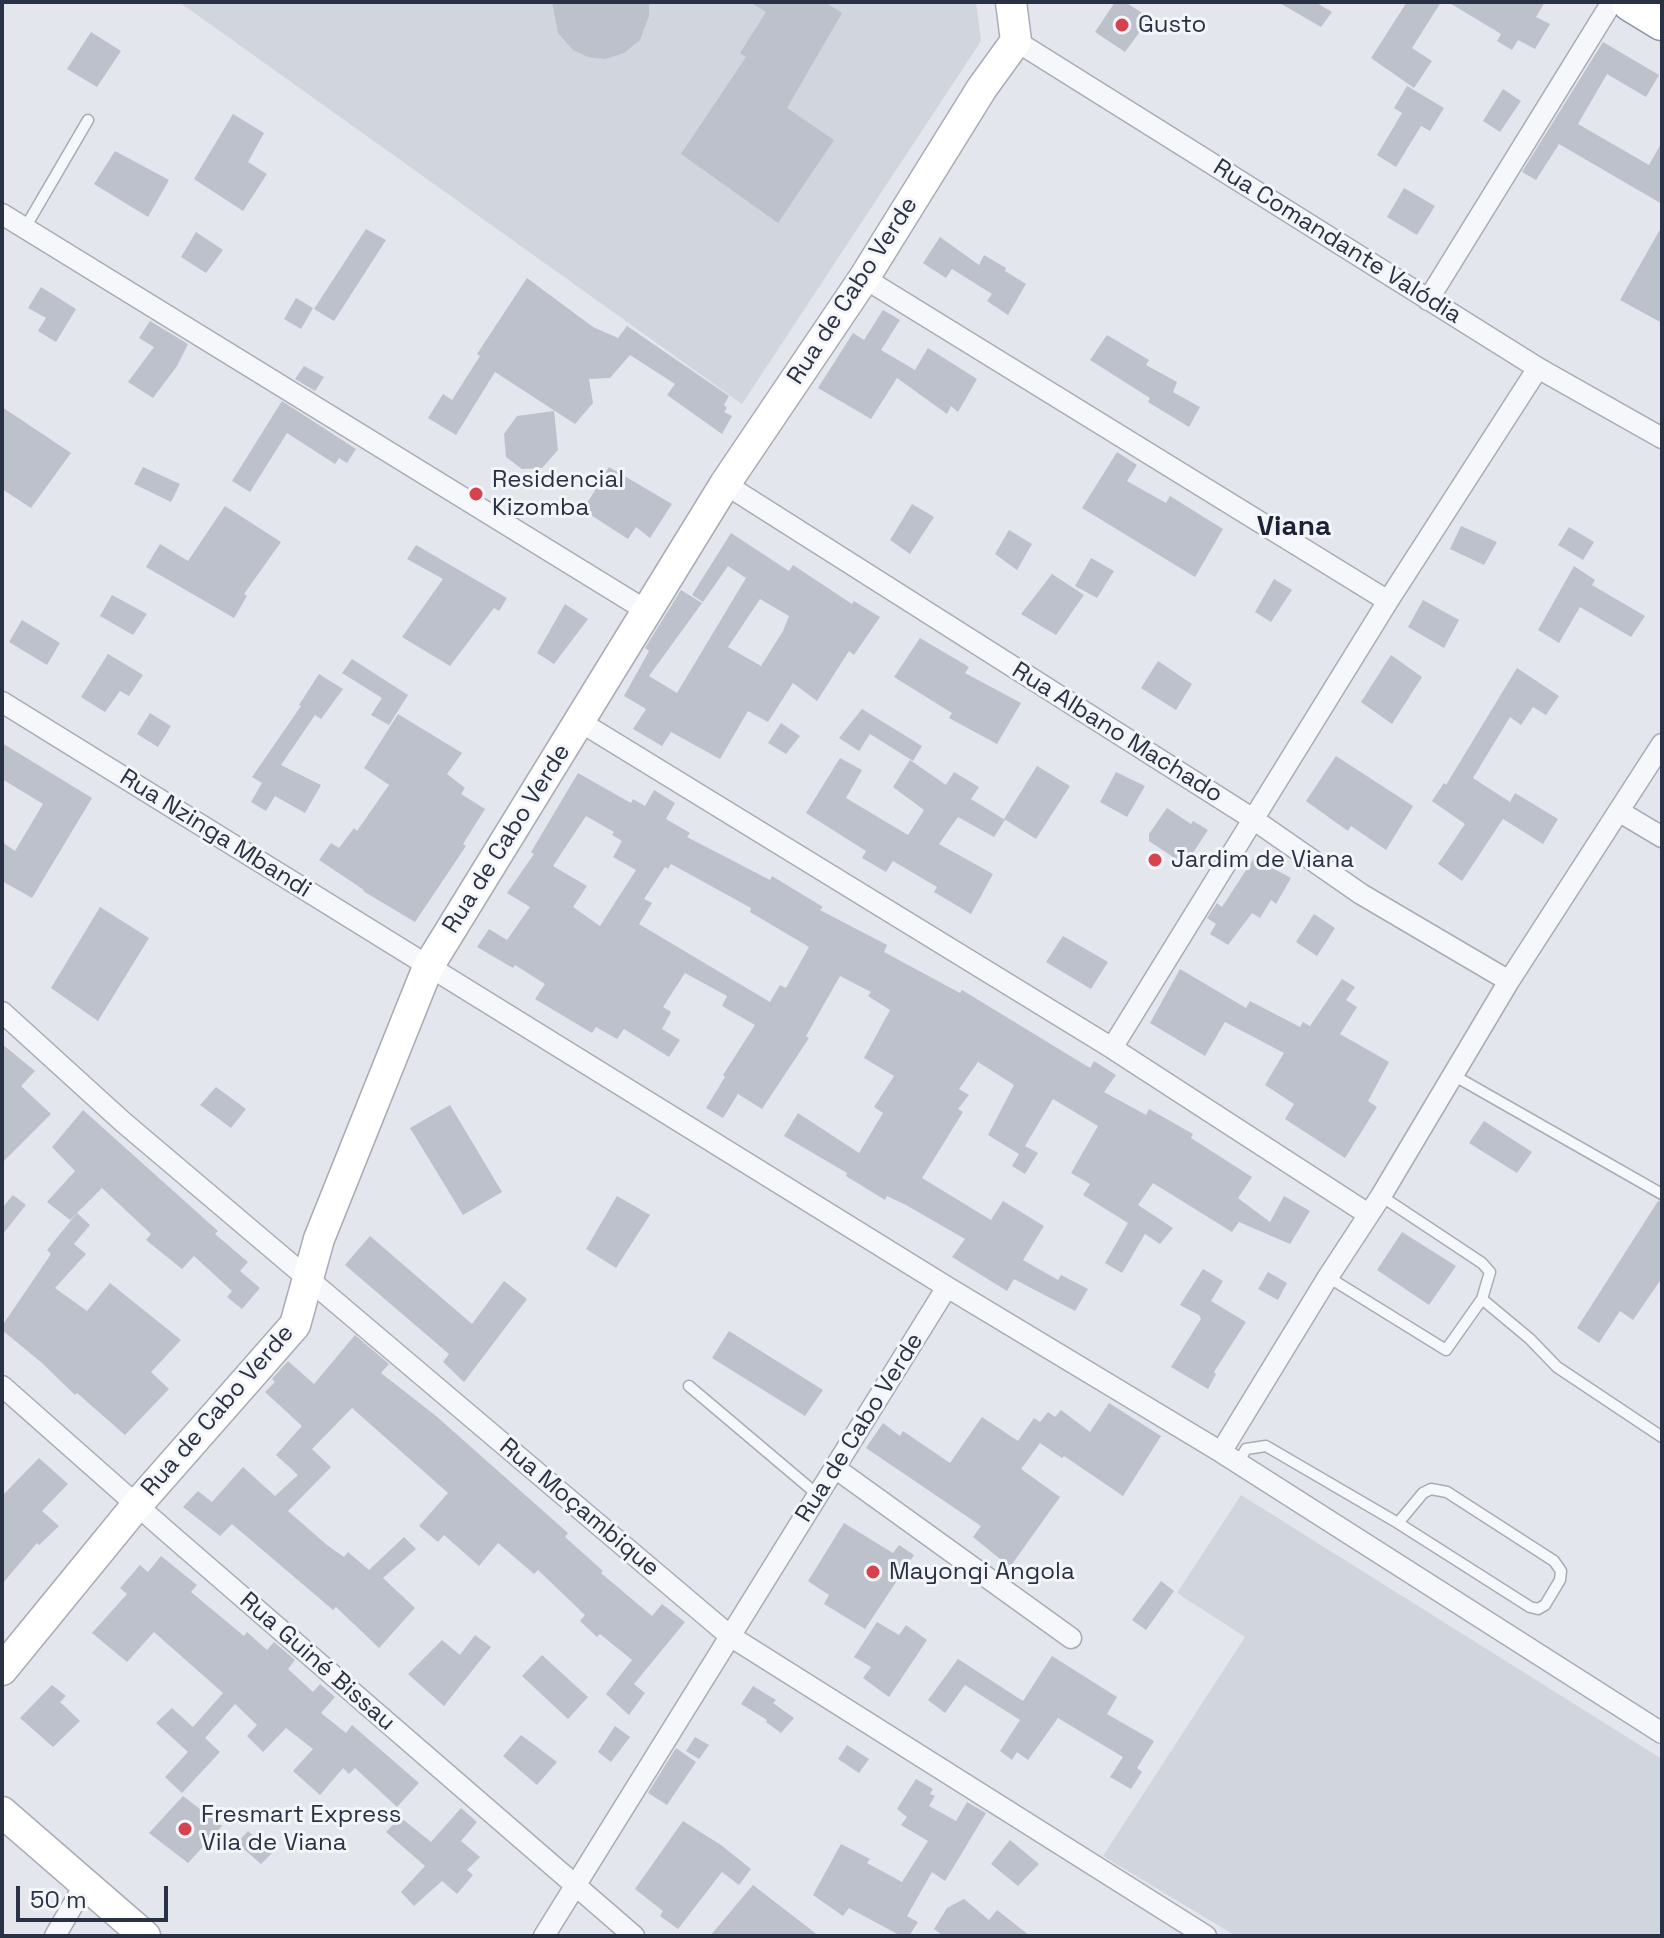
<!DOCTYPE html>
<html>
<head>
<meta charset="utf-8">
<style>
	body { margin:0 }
	#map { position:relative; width:1664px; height:1938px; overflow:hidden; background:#e3e6ec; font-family:"Space Grotesk",sans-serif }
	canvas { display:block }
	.frame { position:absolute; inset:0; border:4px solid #293245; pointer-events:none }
	.scale { position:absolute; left:16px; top:1886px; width:152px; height:36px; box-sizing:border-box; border:4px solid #293245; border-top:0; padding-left:10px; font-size:24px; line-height:28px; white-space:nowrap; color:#293245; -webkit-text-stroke:6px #f3f5f9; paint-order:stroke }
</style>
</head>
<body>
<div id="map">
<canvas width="1664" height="1938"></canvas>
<div class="frame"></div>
<div class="scale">50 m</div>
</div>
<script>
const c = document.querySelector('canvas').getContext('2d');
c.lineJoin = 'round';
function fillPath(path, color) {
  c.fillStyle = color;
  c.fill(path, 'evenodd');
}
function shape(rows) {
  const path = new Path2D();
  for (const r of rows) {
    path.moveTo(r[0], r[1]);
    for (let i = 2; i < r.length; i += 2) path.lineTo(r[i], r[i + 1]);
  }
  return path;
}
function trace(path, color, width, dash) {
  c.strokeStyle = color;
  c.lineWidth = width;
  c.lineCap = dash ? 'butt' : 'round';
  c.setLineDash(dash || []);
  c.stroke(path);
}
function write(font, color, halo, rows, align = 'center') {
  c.font = font + ' "Space Grotesk",sans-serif';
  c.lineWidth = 6;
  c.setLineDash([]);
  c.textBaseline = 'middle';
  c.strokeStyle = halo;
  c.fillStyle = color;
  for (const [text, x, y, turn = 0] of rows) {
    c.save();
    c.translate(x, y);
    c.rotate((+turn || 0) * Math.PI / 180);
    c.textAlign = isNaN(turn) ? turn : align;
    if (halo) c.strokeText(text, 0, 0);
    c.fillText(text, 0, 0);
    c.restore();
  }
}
fillPath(shape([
	[179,2,976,2,981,41,742,404],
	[1241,1495,1662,1759,1662,1936,1236,1936,1103,1856,1245,1637,1177,1593]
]), '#d1d5de');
fillPath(shape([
	[552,2,649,2,649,16,640,40,624,53,605,59,588,57,573,50,558,33],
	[750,2,825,2,842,13,787,108,834,140,778,223,681,154,746,57,740,53,766,12],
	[1115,2,1125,2,1150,18,1125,52,1095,32],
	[1278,2,1315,2,1332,12,1321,27],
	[1407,2,1441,2,1412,48,1432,61,1414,88,1371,58],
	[1448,2,1545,2,1536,17,1550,24,1535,49,1518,40,1512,50,1497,41,1501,34],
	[91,32,121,51,97,87,67,69],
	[1603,42,1659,75,1646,97,1607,74,1578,124,1649,165,1662,142,1662,204,1559,144,1536,180,1522,172],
	[1407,86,1444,108,1430,131,1421,126,1396,167,1377,155,1402,113,1394,108],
	[1503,89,1521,101,1500,132,1483,121],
	[233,114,264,133,248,162,267,174,243,211,194,179],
	[115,151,169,180,148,217,94,184],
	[1404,188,1435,206,1417,235,1387,217],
	[1662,226,1662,323,1620,300],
	[366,229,386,240,334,321,314,309],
	[196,232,223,250,206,273,181,257],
	[940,237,979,265,984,255,1006,268,1005,271,1026,284,1008,315,987,301,992,294,952,269,946,278,923,263],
	[527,278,593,327,618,338,627,326,729,396,724,405,727,408,724,412,732,416,722,434,667,395,675,384,630,355,610,378,589,379,593,403,575,424,495,372,456,435,428,418,443,394,452,400,480,356,477,354],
	[41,287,76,309,56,342,38,331,46,318,28,308],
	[296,298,313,308,301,329,284,319],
	[883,310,900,320,881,350,915,370,928,348,977,379,958,412,951,406,947,414,897,378,871,419,818,388,853,333,864,340],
	[150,321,188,344,177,366,153,398,128,382,154,347,139,338],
	[1107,335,1149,360,1146,365,1177,382,1173,392,1200,407,1189,427,1148,402,1150,398,1090,360],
	[304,366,324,377,315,391,295,379],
	[282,401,356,449,347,463,339,458,335,464,287,433,250,492,232,481],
	[2,407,71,453,31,508,2,489],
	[554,411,558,450,542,468,522,469,506,457,504,434,517,416],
	[1117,452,1137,465,1127,481,1166,503,1170,496,1223,529,1195,577,1082,508],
	[143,467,180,484,171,502,134,484],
	[609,467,672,504,650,538,636,527,628,539,583,510],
	[912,504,934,517,910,554,890,540],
	[225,506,281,542,244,594,247,596,234,618,146,567,160,544,188,561],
	[1461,526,1497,542,1484,565,1450,549],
	[1569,527,1594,542,1583,560,1558,545],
	[1009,530,1032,544,1017,570,995,554],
	[731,533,789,571,793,565,852,604,854,601,880,617,854,655,849,651,817,701,793,683,768,722,748,711,720,759,671,732,662,746,633,729,646,709,624,696,649,651,645,648,681,590,702,603,649,676,677,693,746,578,728,566,703,602,692,595],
	[760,599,789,616,783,631,761,666,728,647],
	[416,545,507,598,499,611,494,608,450,666,402,637,443,579,407,559],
	[1091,558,1114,571,1097,598,1075,586],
	[1574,566,1595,580,1592,585,1645,616,1631,637,1580,607,1559,643,1538,630],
	[1052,574,1084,595,1056,635,1021,614],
	[1274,579,1292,590,1271,622,1255,612],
	[112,595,147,614,133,635,100,616],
	[1423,600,1459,620,1444,648,1408,627],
	[565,604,588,619,554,664,537,653],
	[22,620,60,643,47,665,9,642],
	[920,638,969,667,965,673,1021,703,997,744,949,718,952,713,894,677],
	[108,654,143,675,129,696,120,691,105,712,81,697],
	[1391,655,1422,677,1392,724,1361,702],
	[352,659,408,695,389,725,371,715,382,698,342,673],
	[1158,661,1192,684,1176,710,1141,688],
	[1517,668,1559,696,1546,715,1533,707,1521,725,1510,717,1473,778,1510,802,1515,793,1558,819,1543,844,1503,819,1462,881,1438,864,1465,824,1432,801,1444,783,1446,785],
	[319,674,343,689,321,719,315,715,281,765,321,785,305,813,275,796,266,811,251,802,262,783,252,777,301,706,299,705],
	[862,709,922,746,913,761,870,734,859,751,839,738],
	[150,713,171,726,158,747,137,734],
	[398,714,462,753,447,774,465,788,461,794,485,809,463,844,466,846,415,922,363,891,364,890,319,860,331,843,339,848,354,828,357,831,389,785,364,768],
	[781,723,800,736,786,754,768,743],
	[2,743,92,798,32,898,2,881,2,842,15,851,43,804,2,779],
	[1336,756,1413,806,1386,850,1351,826,1348,831,1306,801],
	[840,758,862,770,846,798,908,835,924,810,893,787,910,760,946,785,954,772,979,787,971,799,1005,820,994,837,958,817,939,844,993,874,971,914,934,892,937,887,893,861,886,872,862,858,866,851,806,813],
	[1037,766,1070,786,1036,839,1004,819],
	[1116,772,1145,786,1127,817,1100,802],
	[578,773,631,803,633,799,645,806,654,790,675,803,666,819,690,833,687,837,770,880,772,876,823,907,820,910,887,945,884,952,960,993,962,990,1090,1068,1094,1061,1116,1075,1104,1092,1146,1115,1149,1109,1193,1134,1191,1138,1252,1177,1238,1198,1270,1222,1284,1196,1310,1211,1290,1244,1239,1222,1232,1232,1153,1183,1138,1205,1173,1228,1160,1244,1145,1234,1122,1273,1105,1263,1128,1223,1083,1195,1090,1184,1071,1173,1098,1126,1053,1099,1025,1146,1038,1153,1025,1174,1012,1166,1019,1154,988,1135,1014,1085,978,1062,959,1089,969,1095,958,1109,963,1112,922,1178,991,1220,1003,1201,1044,1226,1023,1260,1058,1280,1061,1275,1088,1289,1075,1311,1014,1279,1007,1291,952,1257,965,1239,906,1205,887,1196,885,1200,846,1176,847,1173,784,1136,798,1113,859,1153,883,1113,874,1107,894,1076,864,1058,890,1010,868,996,871,992,840,976,806,1036,809,1038,762,1109,738,1094,723,1118,706,1108,725,1077,723,1075,755,1025,722,1006,727,996,685,973,663,1007,671,1012,662,1029,680,1040,669,1057,624,1029,617,1039,596,1027,592,1033,535,999,545,984,515,965,513,968,477,947,489,929,507,940,530,907,507,893,534,854,531,852],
	[586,816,614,832,612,835,622,841,613,857,636,870,600,926,573,907,587,886,553,866],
	[671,864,751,908,750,912,809,947,786,988,780,985,770,1002,639,924,652,903,644,899,665,867,668,869],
	[1167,808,1191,824,1193,821,1208,830,1185,865,1149,841,1149,834],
	[1254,858,1291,878,1276,904,1271,900,1260,918,1252,913,1228,945,1210,934,1216,924,1207,918,1217,903,1222,907],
	[100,907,149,938,98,1021,51,988],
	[1314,914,1335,928,1317,956,1296,942],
	[1063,936,1108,962,1091,989,1046,962],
	[1180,969,1246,1008,1250,1001,1300,1027,1303,1022,1310,1026,1342,979,1355,987,1346,1000,1357,1007,1340,1034,1389,1062,1368,1101,1377,1107,1345,1158,1285,1119,1294,1104,1265,1085,1284,1053,1225,1022,1205,1056,1150,1023],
	[2,1044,35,1071,21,1086,51,1114,2,1163],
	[216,1087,246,1109,231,1128,200,1105],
	[450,1105,502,1192,463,1215,410,1128],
	[83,1110,218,1231,215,1234,248,1262,240,1271,260,1288,242,1309,227,1297,232,1291,194,1256,182,1269,146,1240,151,1234,102,1188,70,1220,47,1202,75,1171,52,1147],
	[1484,1121,1532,1152,1517,1173,1469,1143],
	[13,1195,26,1205,2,1235,2,1208],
	[617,1196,650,1215,616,1268,586,1249],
	[1658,1201,1662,1202,1662,1278,1633,1320,1620,1311,1599,1343,1577,1328],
	[77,1213,90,1225,74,1244,86,1254,55,1288,87,1311,110,1283,181,1340,151,1372,169,1389,125,1435,77,1393,75,1395,42,1363,2,1330,2,1326,51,1254,47,1250],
	[1402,1232,1456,1266,1429,1305,1377,1270],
	[370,1236,472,1324,504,1281,527,1299,464,1382,443,1362,449,1354,345,1265],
	[1203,1269,1223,1281,1211,1301,1246,1322,1214,1372,1216,1374,1208,1389,1171,1367,1201,1319,1199,1315,1180,1305],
	[1268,1272,1287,1283,1278,1300,1258,1289],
	[729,1331,823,1390,805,1416,712,1358],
	[355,1335,389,1364,381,1373,436,1416,568,1533,565,1537,603,1571,601,1573,652,1616,662,1604,685,1622,634,1684,645,1693,629,1715,606,1694,632,1660,600,1634,597,1637,580,1621,585,1615,538,1570,534,1574,498,1543,479,1566,444,1535,438,1542,419,1526,448,1493,352,1408,312,1449,331,1467,288,1511,327,1545,344,1557,348,1552,369,1570,404,1537,416,1549,383,1578,415,1608,379,1648,336,1607,333,1610,232,1524,220,1536,183,1507,198,1491,212,1502,243,1467,275,1496,298,1475,276,1455,302,1426,265,1392,275,1382,272,1379,288,1361,314,1384],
	[1109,1403,1161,1436,1123,1496,1064,1456,1062,1458,1040,1443,1021,1469,1060,1497,1010,1567,973,1537,981,1526,866,1448,883,1423,900,1436,903,1431,950,1463,982,1417,1018,1441,1034,1418,1040,1422,1048,1412,1055,1417,1061,1410,1090,1432],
	[39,1458,68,1484,42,1511,59,1526,39,1545,37,1543,2,1584,2,1496],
	[844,1523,893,1553,899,1545,914,1555,865,1629,824,1604,829,1595,808,1581],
	[161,1556,197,1585,191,1592,244,1636,247,1632,267,1650,274,1642,295,1660,288,1669,313,1692,320,1684,335,1697,321,1713,346,1733,352,1725,419,1783,397,1807,355,1768,349,1774,343,1768,320,1795,293,1771,313,1749,286,1728,263,1752,247,1736,257,1725,235,1704,205,1738,220,1752,182,1793,165,1777,188,1752,156,1723,172,1708,193,1727,223,1693,154,1632,127,1662,92,1633,127,1594,120,1588,140,1565,148,1572],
	[1161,1581,1174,1591,1146,1630,1132,1620],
	[877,1622,899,1635,906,1625,927,1640,889,1697,863,1678,871,1667,854,1657],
	[475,1635,491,1647,444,1706,408,1674,442,1640,460,1655],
	[542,1655,588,1697,568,1719,522,1676],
	[1052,1656,1117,1697,1107,1714,1154,1741,1137,1768,1142,1772,1131,1789,1110,1777,1123,1757,1058,1718,1028,1760,1017,1752,1012,1760,1000,1751,1020,1720,965,1685,945,1713,928,1700,958,1659,1023,1701],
	[52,1685,66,1696,60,1702,80,1721,53,1747,20,1718],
	[753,1686,776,1700,773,1703,794,1718,781,1733,766,1722,767,1720,741,1704],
	[615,1726,630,1737,611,1762,598,1752],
	[521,1735,557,1762,537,1785,503,1756],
	[695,1737,709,1745,699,1759,686,1751],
	[847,1745,869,1759,859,1773,838,1759],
	[676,1748,696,1762,667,1805,648,1793],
	[916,1779,933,1789,930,1794,935,1796,929,1806,956,1821,967,1802,986,1813,945,1881,932,1872,907,1916,918,1922,909,1936,901,1936,849,1908,843,1916,813,1895,841,1844,870,1859,867,1863,902,1882,928,1841,901,1825,907,1817,897,1809],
	[183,1796,222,1826,188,1863,149,1833],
	[461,1808,477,1822,461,1841,480,1857,467,1870,473,1875,457,1894,442,1881,414,1906,401,1892,425,1866,386,1832,400,1817,431,1842],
	[683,1821,721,1845,751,1869,739,1885,722,1872,678,1929,660,1916,663,1911,635,1889],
	[248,1831,273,1852,261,1864,237,1843],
	[1010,1840,1039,1864,1018,1886,991,1864],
	[753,1885,819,1936,710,1936],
	[964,1899,989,1920,997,1910,1030,1936,943,1936,934,1929,947,1908]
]), '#bdc1cc');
const lane = shape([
	[25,228,88,120],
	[1453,1075,1662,1194],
	[1381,1196,1482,1263,1490,1272,1482,1299],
	[1328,1277,1446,1350,1482,1299,1530,1339,1557,1367,1662,1437],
	[689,1386,818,1495],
	[1238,1463,1246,1449,1266,1446,1398,1523,1530,1607,1538,1609,1545,1605,1560,1580,1561,1571,1554,1561,1447,1492,1431,1489,1423,1493,1398,1523]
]);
const street = shape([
	[1016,41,1538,368,1662,438],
	[2,214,647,611],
	[864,278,1388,601],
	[1428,300,1612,2],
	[725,484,1253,819,1361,894,1509,981],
	[2,702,947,1287,1221,1452,1662,1733],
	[579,721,1112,1048,1368,1214],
	[1620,812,1662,837],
	[2,1012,123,1122,730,1636,1206,1936],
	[1112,1048,1388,601,1538,368],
	[2,1386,165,1530,634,1936],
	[1221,1452,1328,1277,1381,1196,1509,981,1662,744],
	[835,1468,1071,1638],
	[55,1936,85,1884],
	[544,1936,947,1287]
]);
const secondary = shape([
	[2,1670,136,1506,295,1325,319,1239,428,967,725,484,864,278,982,88,1016,41,1011,2],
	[2,1812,145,1936]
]);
const highway = shape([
	[1631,2,1662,21]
]);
trace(lane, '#a7acb7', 13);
trace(street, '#a7acb7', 23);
trace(secondary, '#a7acb7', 33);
trace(highway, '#8992a3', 41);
trace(lane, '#f6f7fa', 10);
trace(street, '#f6f7fa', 20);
trace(secondary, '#fff', 30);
trace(highway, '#fff', 38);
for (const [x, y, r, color] of [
	[1122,25,8,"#d6424e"],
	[476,494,8,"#d6424e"],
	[1155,860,8,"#d6424e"],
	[873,1572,8,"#d6424e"],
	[185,1829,8,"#d6424e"]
]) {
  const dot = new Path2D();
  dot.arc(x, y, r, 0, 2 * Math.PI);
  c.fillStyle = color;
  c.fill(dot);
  trace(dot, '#f3f5f9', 3);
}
write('24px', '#293245', '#f3f5f9', [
	["Gusto",1138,25],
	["Residencial",492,480],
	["Kizomba",492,508],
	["Jardim de Viana",1171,860],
	["Mayongi Angola",889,1572],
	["Fresmart Express",201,1815],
	["Vila de Viana",201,1843]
], 'left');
write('24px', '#293245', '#f3f5f9', [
	["Rua Comandante Valódia",1337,242,32],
	["Rua de Cabo Verde",853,291,-57],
	["Rua Albano Machado",1117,733,32],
	["Rua Nzinga Mbandi",215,834,32],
	["Rua de Cabo Verde",507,839,-58],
	["Rua de Cabo Verde",218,1411,-49],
	["Rua de Cabo Verde",860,1428,-58],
	["Rua Moçambique",579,1508,40],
	["Rua Guiné Bissau",317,1662,41]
]);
write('bold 28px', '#1c2336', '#f3f5f9', [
	["Viana",1294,527]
]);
</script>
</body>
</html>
